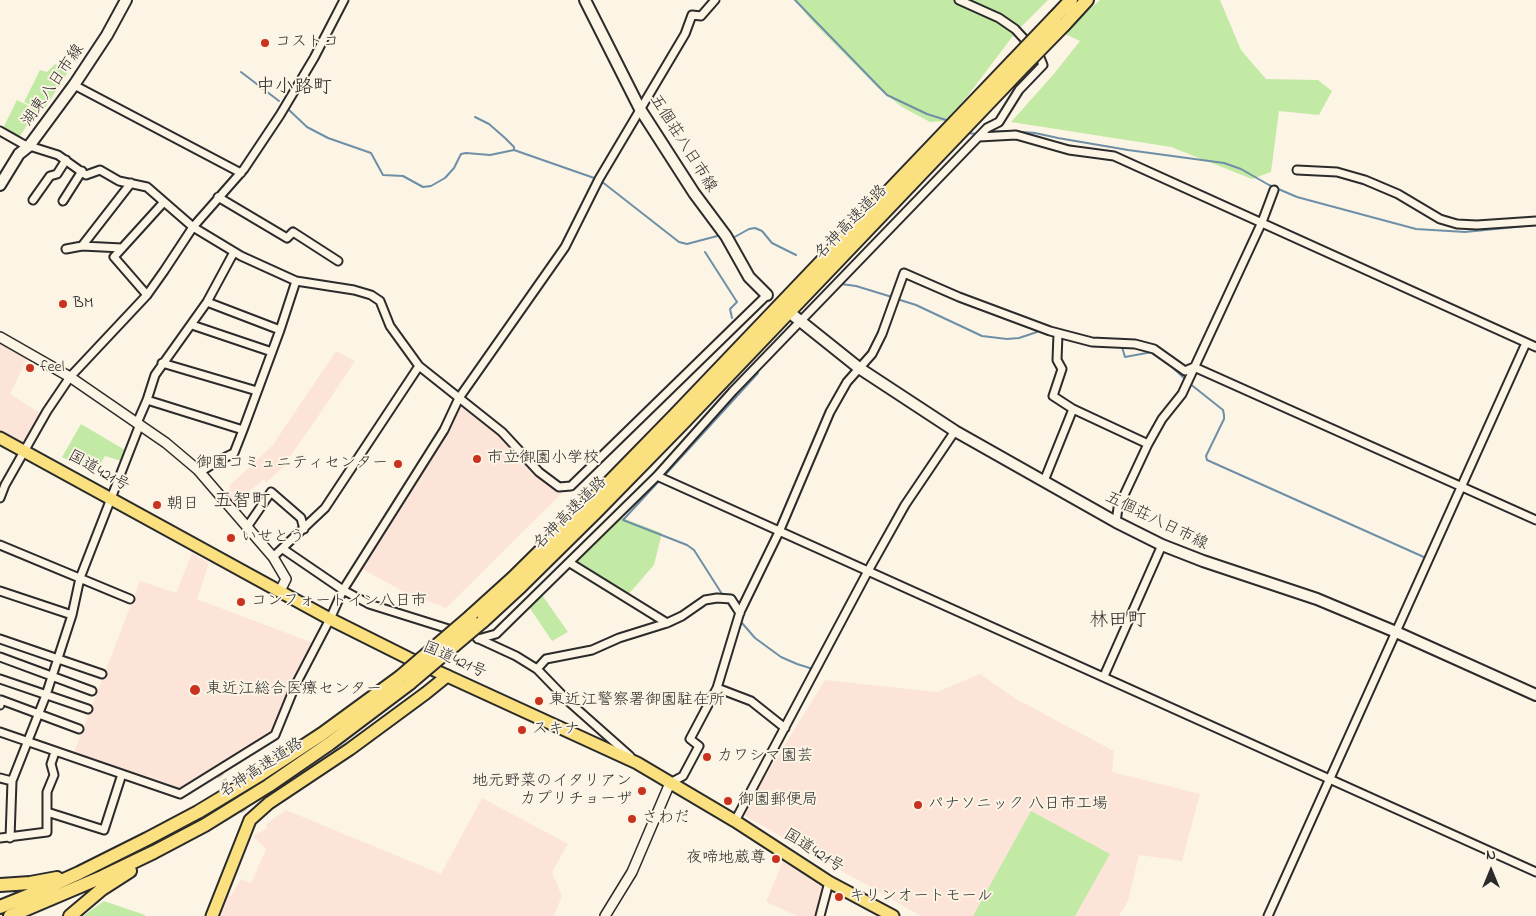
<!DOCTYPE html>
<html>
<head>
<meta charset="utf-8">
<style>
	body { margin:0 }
	#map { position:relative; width:1536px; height:916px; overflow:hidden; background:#fcf5e5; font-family:"Indie Flower",sans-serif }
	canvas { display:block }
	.north { position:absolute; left:1466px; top:846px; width:50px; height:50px; -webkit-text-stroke:4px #fcf5e5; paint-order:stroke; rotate:0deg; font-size:14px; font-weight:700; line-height:20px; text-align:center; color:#2b2b2b }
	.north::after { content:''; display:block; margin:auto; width:18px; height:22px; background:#2b2b2b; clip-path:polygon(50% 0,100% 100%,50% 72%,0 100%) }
</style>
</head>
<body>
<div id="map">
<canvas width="1536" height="916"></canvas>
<div class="north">N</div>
</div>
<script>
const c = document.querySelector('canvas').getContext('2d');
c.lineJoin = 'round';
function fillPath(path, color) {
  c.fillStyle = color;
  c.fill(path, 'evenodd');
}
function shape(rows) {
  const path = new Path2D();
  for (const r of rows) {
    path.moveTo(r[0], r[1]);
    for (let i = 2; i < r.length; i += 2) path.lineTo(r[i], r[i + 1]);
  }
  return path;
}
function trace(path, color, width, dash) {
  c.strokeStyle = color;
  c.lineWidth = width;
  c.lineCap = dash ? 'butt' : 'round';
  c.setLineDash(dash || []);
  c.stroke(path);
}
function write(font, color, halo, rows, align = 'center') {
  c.font = font + ' "Indie Flower","Klee One",sans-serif';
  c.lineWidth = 4;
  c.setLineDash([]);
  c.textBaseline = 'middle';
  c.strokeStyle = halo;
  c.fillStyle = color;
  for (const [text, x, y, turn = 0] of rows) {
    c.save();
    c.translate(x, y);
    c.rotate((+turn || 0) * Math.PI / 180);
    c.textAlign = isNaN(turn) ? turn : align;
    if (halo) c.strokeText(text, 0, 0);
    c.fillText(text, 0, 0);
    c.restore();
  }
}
fillPath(shape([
	[0,339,29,355,10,394,43,415,27,444,0,430],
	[336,351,355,361,319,415,282,468,266,483,264,479,232,506,222,494,231,489,229,486,272,446],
	[461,404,499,432,557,488,564,491,446,608,408,594,360,568,446,431],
	[192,553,209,563,197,599,313,643,269,736,177,790,74,752,140,581,176,593],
	[980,674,1016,699,1114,751,1112,772,1200,794,1182,861,1139,855,1128,901,1119,916,921,916,742,814,825,680,937,692],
	[482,798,568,844,552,872,562,896,554,916,211,916,220,893,231,896,241,879,251,883,266,849,253,836,268,828,266,824,286,810,441,874],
	[784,858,826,885,817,916,797,916,766,902]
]), '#fce5d8');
fillPath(shape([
	[795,0,1048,0,1016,32,966,98,945,121,930,122,902,107,878,88,811,20],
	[1100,0,1220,0,1241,50,1266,79,1318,80,1332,91,1319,115,1279,111,1271,172,1252,179,1171,147,1011,122,1053,75,1080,41,1063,33],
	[55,64,68,72,43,111,24,102,40,70,47,72],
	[17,100,37,110,18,139,2,130],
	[81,424,125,450,121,461,105,456,94,474,62,457],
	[617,516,662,533,654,565,627,596,570,563],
	[540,592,568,632,552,641,527,604],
	[1031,811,1110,854,1075,916,973,916],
	[104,901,145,915,145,916,83,916]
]), '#c3eaa5');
trace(shape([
	[795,0,887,95,927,114,949,121],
	[241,72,279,101],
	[288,109,307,127,328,138,371,153,383,175,403,176,423,187,431,186,445,178,454,168,461,154,466,153,490,155,514,150,597,179],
	[475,117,489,124,505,138,514,147,514,150],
	[987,132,1010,131,1035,133,1058,138,1128,150,1224,163,1241,169,1269,185,1297,197,1416,229,1465,232,1536,225],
	[967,133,977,134],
	[601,181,679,242,687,244,721,235],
	[731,239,749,229,755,228,762,231,772,243,796,255],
	[705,252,737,302,730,309,732,318],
	[841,284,856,286,892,297],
	[897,299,916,305,982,336,1007,339,1019,338,1037,332],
	[1075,341,1088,345,1122,347,1125,357,1152,352,1168,363,1186,380],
	[1189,383,1223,410,1224,415,1224,419,1206,456,1207,460,1426,558],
	[664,476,758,373],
	[659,481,623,520,687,545,694,550,722,594],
	[727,602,737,616],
	[742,623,755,638,781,657,797,664,813,669]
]), '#6e8fa7', 2);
trace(shape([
	[217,771,250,820]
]), '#d2cdc0', 7, [7, 3.5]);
const minor = shape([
	[74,85,241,173],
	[0,131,23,144,58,155,86,175,100,170,119,181,147,187,193,227,241,256,296,281,354,290,371,295,380,301,390,326,419,366],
	[979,137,1016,135,1069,150,1114,156,1536,347],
	[1297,170,1337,172,1365,180,1398,194,1440,219,1457,224,1477,225,1536,221],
	[218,197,287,238,293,232,338,261],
	[33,200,50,176,57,174,66,160],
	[63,201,82,171],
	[82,246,131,183],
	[66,249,82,246,122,248],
	[147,295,114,257,163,203],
	[207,302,280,330],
	[192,325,272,352],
	[1058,334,1057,360,1062,369,1053,396,1073,409,1148,444],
	[162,363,257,391],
	[147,400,243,430,280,330,296,281],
	[137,423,147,400,155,375,207,302,234,252],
	[200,472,216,462,234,453,243,430],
	[657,476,1536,872],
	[1044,481,1073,409],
	[0,498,5,485,47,411,70,377,147,295,164,271,193,227,244,169,280,115,314,58,344,0],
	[1116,522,1118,508,1148,444,1162,419,1182,394,1262,222,1274,190],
	[247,527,271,492,301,518,304,529],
	[0,545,130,599],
	[283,549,343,590,369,604,455,631],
	[273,557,325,508,419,366,502,432,539,472,559,487,571,486,767,295],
	[570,563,667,623],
	[0,591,72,615],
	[477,638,516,656,537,669,568,701,630,756],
	[0,639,102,674],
	[478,639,496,634,657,476,733,391,987,128,999,122,1019,90,1043,65,1039,55,1015,29,999,18,959,0],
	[0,657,92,691],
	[537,669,546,659,592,650,619,638,667,623,682,616,705,600,717,598,731,599,740,613],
	[1104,676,1162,545],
	[0,679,88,709],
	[717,688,751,701,785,728],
	[0,705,1,700,79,729],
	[0,732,180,794,275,735,295,686,330,619,343,590,444,430,459,398,565,247,599,179,685,34,692,15,701,16,715,0],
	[0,778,12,781],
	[670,783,683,776,699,746,690,739,717,688,740,612,779,532,830,412,847,382,872,354,882,334,904,273,959,297,1050,331,1092,342,1135,344,1154,349,1185,371,1194,367,1536,520],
	[47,812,104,830,122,774],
	[735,821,868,571,905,505,955,431],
	[0,838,47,832,47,792,54,775,51,764,55,752],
	[10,838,12,781,46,695,72,615,80,578,140,424],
	[820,916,829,882],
	[1268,916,1526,343]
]);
const tertiary = shape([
	[0,337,70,377,166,443,198,470,273,557,286,579,280,591],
	[605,916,632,872,670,783]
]);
const secondary = shape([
	[585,0,640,109,694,193,726,236,749,277,767,295],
	[0,185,19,154,29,146,74,85,107,35,126,0],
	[794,316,859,368,955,431,1116,522,1162,545,1203,561,1317,599,1396,632,1536,695]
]);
const primary = shape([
	[212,916,250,820,269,803,350,749,426,693,447,676]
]);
const trunk = shape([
	[0,438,330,619,408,658,637,763,735,821,829,882,893,916]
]);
const motorway = shape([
	[1055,17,1071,0],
	[1064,25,1087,0],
	[471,616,513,578,589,503,673,417,1012,62],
	[482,622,521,586,597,511,682,424,1020,70],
	[0,885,30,883,57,878],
	[0,907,37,892,79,873,147,839,198,812,261,774,322,734,400,677],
	[10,916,102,877,154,852,205,825,268,786,329,744,410,683],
	[70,916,102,889,130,871]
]);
trace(minor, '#2b2b2b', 11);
trace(tertiary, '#2b2b2b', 12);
trace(secondary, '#2b2b2b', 14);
trace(primary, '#2b2b2b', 15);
trace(trunk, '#2b2b2b', 15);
trace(motorway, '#2b2b2b', 16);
trace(minor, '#fcf5e5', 7);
trace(tertiary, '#fcf5e5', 9);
trace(secondary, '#fcf5e5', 10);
trace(primary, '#fbe080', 11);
trace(trunk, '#fbe080', 11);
trace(motorway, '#fbe080', 12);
const motorwayBridge = shape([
	[1012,62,1055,17],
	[1020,70,1064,25],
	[400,677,471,616],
	[410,683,482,622]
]);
trace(motorwayBridge, '#2b2b2b', 16, []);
trace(motorwayBridge, '#fbe080', 12);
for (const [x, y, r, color] of [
	[265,43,5,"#c8321e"],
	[63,304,5,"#c8321e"],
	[30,368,5,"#c8321e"],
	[477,459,5,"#c8321e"],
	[398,464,5,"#c8321e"],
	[157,505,5,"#c8321e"],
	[231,538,5,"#c8321e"],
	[241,602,5,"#c8321e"],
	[195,690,6,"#c8321e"],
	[539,701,5,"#c8321e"],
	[522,730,5,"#c8321e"],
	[707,757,5,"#c8321e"],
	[642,791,5,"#c8321e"],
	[728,801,5,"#c8321e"],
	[918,805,5,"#c8321e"],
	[632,819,5,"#c8321e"],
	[776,859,5,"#c8321e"],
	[839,897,5,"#c8321e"]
]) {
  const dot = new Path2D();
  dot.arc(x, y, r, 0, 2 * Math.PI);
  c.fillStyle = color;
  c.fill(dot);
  trace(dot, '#fcf5e5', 2);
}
write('16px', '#2b2b2b', '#fcf5e5', [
	["コストコ",275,43],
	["BM",73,304],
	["feel",40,368],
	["市立御園小学校",487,459],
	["御園コミュニティセンター",388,464,"right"],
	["朝日",167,505],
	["いせとう",241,538],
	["コンフォートイン八日市",251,602],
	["東近江総合医療センター",206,690],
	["東近江警察署御園駐在所",549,701],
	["スキナ",532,730],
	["カワシマ園芸",717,757],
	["地元野菜のイタリアン",632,782,"right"],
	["カプリチョーザ",632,800,"right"],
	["御園郵便局",738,801],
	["パナソニック 八日市工場",928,805],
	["さわだ",642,819],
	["夜啼地蔵尊",766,859,"right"],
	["キリンオートモール",849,897]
], 'left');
write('16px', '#2b2b2b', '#fcf5e5', [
	["湖東八日市線",54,86,-55],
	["五個荘八日市線",682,144,58],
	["名神高速道路",852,223,-46],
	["国道421号",98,472,29],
	["名神高速道路",571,514,-45],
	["五個荘八日市線",1156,522,26],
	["国道421号",454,661,24],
	["名神高速道路",262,769,-33],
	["国道421号",813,852,32]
]);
write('19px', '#2b2b2b', '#fcf5e5', [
	["中小路町",294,89],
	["五智町",242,503],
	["林田町",1118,622]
]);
</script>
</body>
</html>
